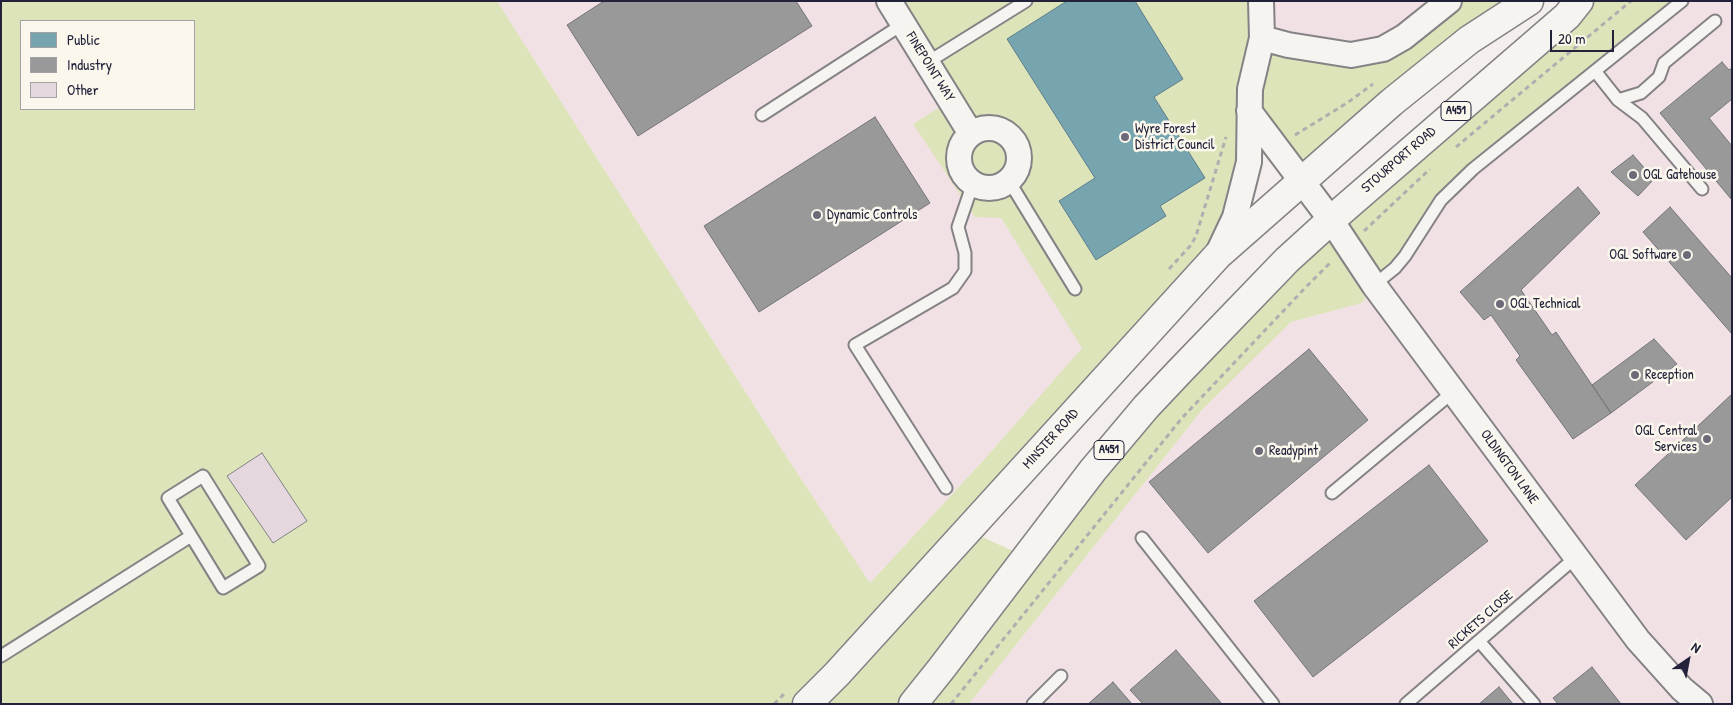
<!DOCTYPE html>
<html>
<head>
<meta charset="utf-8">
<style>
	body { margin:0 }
	#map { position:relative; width:1733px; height:705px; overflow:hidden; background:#f4eeec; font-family:"Patrick Hand",sans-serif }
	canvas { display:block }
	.frame { position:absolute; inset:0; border:2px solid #22223b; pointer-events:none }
	.legend { position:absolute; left:20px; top:20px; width:175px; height:90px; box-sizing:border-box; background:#fbf7ec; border:1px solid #a4a2a5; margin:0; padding:6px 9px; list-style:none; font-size:15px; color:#22223b }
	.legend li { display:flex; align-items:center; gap:10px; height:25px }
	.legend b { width:25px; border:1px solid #a4a2a5 }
	.north { position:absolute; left:1663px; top:635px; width:50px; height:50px; -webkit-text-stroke:4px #fbf7ec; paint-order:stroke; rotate:33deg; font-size:14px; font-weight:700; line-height:20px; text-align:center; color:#22223b }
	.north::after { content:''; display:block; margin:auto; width:18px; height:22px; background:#22223b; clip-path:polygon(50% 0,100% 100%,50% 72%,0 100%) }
	.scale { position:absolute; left:1550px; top:30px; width:64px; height:22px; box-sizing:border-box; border:2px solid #22223b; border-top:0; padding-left:6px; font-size:15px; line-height:18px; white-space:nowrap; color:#22223b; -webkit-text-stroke:4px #fbf7ec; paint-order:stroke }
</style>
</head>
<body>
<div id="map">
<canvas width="1733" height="705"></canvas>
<div class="frame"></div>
<ul class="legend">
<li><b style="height:14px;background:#76a5af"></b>Public</li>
<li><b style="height:14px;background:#999"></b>Industry</li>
<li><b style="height:14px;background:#e4d7dd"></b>Other</li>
</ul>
<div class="north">N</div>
<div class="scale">20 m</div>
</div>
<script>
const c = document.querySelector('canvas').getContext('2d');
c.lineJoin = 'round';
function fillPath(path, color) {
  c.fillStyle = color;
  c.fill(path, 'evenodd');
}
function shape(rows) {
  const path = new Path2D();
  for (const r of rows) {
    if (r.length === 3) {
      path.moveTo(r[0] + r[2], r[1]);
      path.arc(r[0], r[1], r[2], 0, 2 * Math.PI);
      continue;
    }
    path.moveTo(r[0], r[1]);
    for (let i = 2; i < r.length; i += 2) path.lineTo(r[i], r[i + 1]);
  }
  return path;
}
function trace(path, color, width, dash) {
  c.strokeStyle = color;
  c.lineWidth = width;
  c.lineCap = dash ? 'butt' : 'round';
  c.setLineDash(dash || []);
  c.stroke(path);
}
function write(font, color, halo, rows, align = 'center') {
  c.font = font + ' "Patrick Hand",sans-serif';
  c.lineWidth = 5;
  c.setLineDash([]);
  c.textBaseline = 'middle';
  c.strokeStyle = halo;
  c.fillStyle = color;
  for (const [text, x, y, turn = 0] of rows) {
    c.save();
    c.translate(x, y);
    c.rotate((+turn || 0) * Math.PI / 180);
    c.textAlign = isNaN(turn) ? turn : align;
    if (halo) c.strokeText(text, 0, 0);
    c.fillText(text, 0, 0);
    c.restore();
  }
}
fillPath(shape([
	[497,1,889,1,951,100,913,124,1001,218,1083,348,981,463,870,583,790,462],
	[1261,1,1449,1,1383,49,1262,38],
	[1682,1,1732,1,1732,704,969,704,1202,410,1291,322,1362,303,1441,200]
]), '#f1e1e5');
fillPath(shape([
	[1,1,497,1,790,462,870,583,981,463,1082,348,1001,218,975,217,913,124,951,100,889,1,1261,1,1262,39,1351,55,1449,1,1529,1,1302,181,1249,112,1235,217,969,531,1026,557,1118,439,1579,1,1682,1,1473,169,1374,285,1362,303,1291,322,1202,410,969,704,1,704],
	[21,21,194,21,194,109,21,109]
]), '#dde4ba');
const public = shape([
	[1067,1,1135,1,1183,79,1154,97,1205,178,1160,206,1166,216,1096,260,1059,201,1095,178,1007,39,1067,1]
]);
fillPath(public, '#76a5af');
trace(public, '#5d7e8c', 1);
const industry = shape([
	[604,1,796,1,812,26,638,136,567,25,604,1],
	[1722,62,1729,70,1732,68,1732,99,1709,118,1732,146,1731,199,1660,113,1722,62],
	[875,117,930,203,759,312,704,226,875,117],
	[1633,155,1654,179,1638,196,1611,172,1633,155],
	[1578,187,1600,213,1521,290,1552,335,1556,332,1611,413,1573,439,1516,360,1520,356,1491,315,1484,320,1460,292,1578,187],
	[1670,207,1732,278,1732,334,1643,232,1670,207],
	[1654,339,1677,364,1611,413,1592,385,1654,339],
	[1309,349,1368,420,1208,553,1149,482,1309,349],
	[1732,394,1732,497,1686,540,1635,485,1732,394],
	[1429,465,1488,541,1313,677,1254,601,1429,465],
	[1176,650,1222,704,1143,704,1130,690,1176,650],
	[1592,667,1621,704,1558,704,1553,698,1592,667],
	[1113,682,1132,704,1088,704,1113,682],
	[1499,687,1513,704,1479,704,1499,687]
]);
fillPath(industry, '#999');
trace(industry, '#75757d', 1);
const building = shape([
	[262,453,307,521,273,543,227,476,262,453]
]);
fillPath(building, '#e4d7dd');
trace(building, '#858286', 1);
const service = shape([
	[928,62,1026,1],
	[1595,71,1618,100,1642,118,1702,189],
	[1618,100,1641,93,1659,77,1664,63,1715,21],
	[762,115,903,24],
	[1009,181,1075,289],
	[1374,285,1395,268,1405,256,1441,200,1473,169,1682,1],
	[203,476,259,566,223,588,168,498,203,476],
	[946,488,855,345,953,288,965,271,965,253,958,227,973,183],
	[1332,493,1453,392],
	[1142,538,1273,704],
	[1479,641,1534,704],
	[1,656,191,536],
	[1033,704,1061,676],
	[1406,704,1575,558]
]);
const minor = shape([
	[889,1,971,134],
	[1262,38,1288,45,1351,55,1383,49,1404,37,1449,1],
	[1249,111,1331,220,1374,285,1638,640,1682,689,1700,704],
	[989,158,30],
	[1218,253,1235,217,1249,162,1250,89,1262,38,1261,1]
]);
const primary = shape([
	[807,704,837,674,1218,255,1392,102,1469,40,1529,1],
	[913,704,941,669,1093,470,1146,407,1179,372,1287,260,1331,220,1567,16,1579,1]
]);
trace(service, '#858286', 15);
trace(minor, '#858286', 28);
trace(primary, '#858286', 31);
trace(shape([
	[1295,135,1347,103,1373,84],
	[1456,147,1631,1],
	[1364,231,1430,169],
	[1169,269,1191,245,1196,236,1226,137],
	[774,704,784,694],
	[951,704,1182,418,1305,288,1332,261]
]), '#b0aeaf', 3, [5, 4]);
trace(service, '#f6f4f0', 11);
trace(minor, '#f6f4f0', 24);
trace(primary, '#f6f4f0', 28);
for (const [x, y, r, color] of [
	[1125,137,5,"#6c6979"],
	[1633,175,5,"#6c6979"],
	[817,215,5,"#6c6979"],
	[1687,255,5,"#6c6979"],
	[1500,304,5,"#6c6979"],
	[1635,375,5,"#6c6979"],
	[1707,439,5,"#6c6979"],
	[1259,451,5,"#6c6979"]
]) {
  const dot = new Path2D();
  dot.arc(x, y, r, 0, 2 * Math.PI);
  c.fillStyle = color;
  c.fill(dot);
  trace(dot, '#fbf7ec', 2);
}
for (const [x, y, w] of [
	[1456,111,30],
	[1109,450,30]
]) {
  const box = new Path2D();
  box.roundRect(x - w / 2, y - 9.5, w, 19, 4);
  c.fillStyle = '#fbf7ec';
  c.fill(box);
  trace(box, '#22223b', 1);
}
write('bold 12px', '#22223b', null, [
	["A451",1456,111],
	["A451",1109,450]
]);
write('14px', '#22223b', '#fbf7ec', [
	["FINEPOINT WAY",930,67,58],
	["STOURPORT ROAD",1399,160,-41],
	["MINSTER ROAD",1051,439,-48],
	["OLDINGTON LANE",1509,467,54],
	["RICKETS CLOSE",1481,620,-41]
]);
write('14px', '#22223b', '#fbf7ec', [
	["Wyre Forest",1135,129],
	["District Council",1135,145],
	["OGL Gatehouse",1643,175],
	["Dynamic Controls",827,215],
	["OGL Software",1677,255,"right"],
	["OGL Technical",1510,304],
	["Reception",1645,375],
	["OGL Central",1697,431,"right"],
	["Services",1697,447,"right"],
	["Readypint",1269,451]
], 'left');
</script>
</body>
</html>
